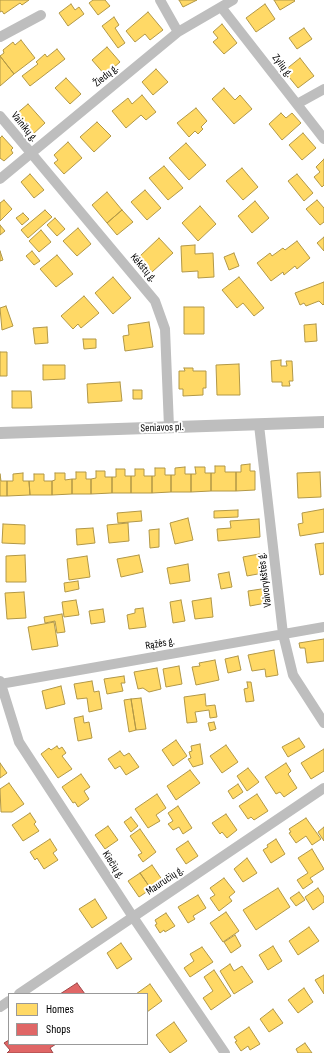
<!DOCTYPE html>
<html>
<head>
<meta charset="utf-8">
<style>
	body { margin:0 }
	#map { position:relative; width:324px; height:1053px; overflow:hidden; background:#fff; font-family:"Sofia Sans Condensed",sans-serif }
	canvas { display:block }
	.legend { position:absolute; left:8px; top:993px; width:140px; height:52px; box-sizing:border-box; background:#fff; border:1px solid #999; margin:0; padding:5px 7px; list-style:none; font-size:12px; color:#000 }
	.legend li { display:flex; align-items:center; gap:8px; height:20px }
	.legend b { width:20px; border:1px solid #999 }
</style>
</head>
<body>
<div id="map">
<canvas width="324" height="1053"></canvas>
<ul class="legend">
<li><b style="height:11px;background:#ffd966"></b>Homes</li>
<li><b style="height:11px;background:#e06666"></b>Shops</li>
</ul>
</div>
<script>
const c = document.querySelector('canvas').getContext('2d');
c.lineJoin = 'round';
function fillPath(path, color) {
  c.fillStyle = color;
  c.fill(path, 'evenodd');
}
function shape(rows) {
  const path = new Path2D();
  for (const r of rows) {
    path.moveTo(r[0], r[1]);
    for (let i = 2; i < r.length; i += 2) path.lineTo(r[i], r[i + 1]);
  }
  return path;
}
function trace(path, color, width, dash) {
  c.strokeStyle = color;
  c.lineWidth = width;
  c.lineCap = dash ? 'butt' : 'round';
  c.setLineDash(dash || []);
  c.stroke(path);
}
function write(font, color, halo, rows, align = 'center') {
  c.font = font + ' "Sofia Sans Condensed",sans-serif';
  c.lineWidth = 4;
  c.setLineDash([]);
  c.textBaseline = 'middle';
  c.strokeStyle = halo;
  c.fillStyle = color;
  for (const [text, x, y, turn = 0] of rows) {
    c.save();
    c.translate(x, y);
    c.rotate((+turn || 0) * Math.PI / 180);
    c.textAlign = isNaN(turn) ? turn : align;
    if (halo) c.strokeText(text, 0, 0);
    c.fillText(text, 0, 0);
    c.restore();
  }
}
const homes = shape([
	[0,0,29,0,22,5,20,3,4,14,2,11,0,12,0,0],
	[93,0,105,0,110,6,98,15,89,3,93,0],
	[179,0,197,0,183,7,179,0],
	[274,0,294,0,295,1,280,10,274,0],
	[71,4,75,10,79,7,84,14,68,26,59,13,71,4],
	[265,4,275,19,256,32,246,18,265,4],
	[148,12,163,30,150,40,145,34,135,42,126,31,148,12],
	[114,17,119,25,115,28,125,43,118,48,102,26,114,17],
	[222,24,237,43,224,54,213,42,218,38,213,32,222,24],
	[304,28,312,39,297,49,289,38,304,28],
	[21,40,35,58,14,74,0,56,4,53,3,50,13,42,15,45,21,40],
	[107,47,120,62,105,75,92,60,107,47],
	[57,49,65,59,30,86,22,76,38,64,36,62,45,54,47,57,57,49],
	[0,56,14,74,0,86,0,56],
	[300,58,314,76,298,88,284,71,300,58],
	[156,69,168,82,153,95,142,82,156,69],
	[66,78,81,94,70,104,55,88,66,78],
	[224,88,235,100,240,95,252,109,234,124,212,99,224,88],
	[142,95,156,112,146,120,141,115,126,128,112,111,128,98,132,104,142,95],
	[28,104,45,123,32,135,15,115,28,104],
	[196,108,207,121,201,127,203,129,198,134,195,131,189,137,177,123,196,108],
	[281,113,286,118,292,113,301,123,282,140,269,124,281,113],
	[97,122,111,136,94,152,80,137,97,122],
	[303,133,316,148,302,160,289,145,303,133],
	[2,136,13,148,11,150,13,153,4,161,0,158,0,138,2,136],
	[68,142,82,158,64,174,54,163,58,160,54,155,68,142],
	[186,143,206,165,189,180,169,158,186,143],
	[324,159,324,185,322,187,314,177,320,172,316,167,324,159],
	[164,166,183,188,168,200,149,178,164,166],
	[242,168,258,187,243,200,226,181,242,168],
	[30,174,44,190,34,198,21,182,30,174],
	[297,174,313,193,304,201,288,181,297,174],
	[145,190,161,208,147,220,131,202,145,190],
	[107,192,122,210,107,223,92,205,107,192],
	[4,200,12,209,0,221,0,203,4,200],
	[317,200,324,208,324,222,320,225,306,209,317,200],
	[255,201,269,218,252,233,238,216,255,201],
	[200,206,216,224,198,241,182,223,200,206],
	[45,210,52,217,28,238,21,230,45,210],
	[122,210,133,222,117,235,107,223,122,210],
	[23,213,29,219,22,225,16,218,23,213],
	[55,218,65,229,57,236,47,225,55,218],
	[0,225,5,231,0,235,0,225],
	[78,228,91,244,77,256,63,241,78,228],
	[41,230,51,242,39,252,29,241,41,230],
	[324,237,324,251,317,243,324,237],
	[159,238,173,253,152,272,139,257,159,238],
	[297,241,310,258,297,269,295,266,284,275,283,272,271,281,257,263,270,253,272,256,283,248,285,250,297,241],
	[195,245,195,254,213,253,214,277,198,278,198,271,182,272,181,246,195,245],
	[0,251,3,260,0,261,0,251],
	[32,251,40,261,34,265,26,256,32,251],
	[234,253,239,266,229,270,224,257,234,253],
	[57,255,73,274,56,287,40,269,57,255],
	[113,277,131,298,113,314,95,293,113,277],
	[239,277,264,308,254,316,243,303,237,308,222,290,239,277],
	[324,282,324,304,323,305,319,301,306,306,304,303,300,305,295,293,324,282],
	[84,296,99,313,81,328,78,324,73,329,61,316,84,296],
	[6,306,13,326,2,330,0,308,6,306],
	[184,307,204,307,204,334,184,334,184,307],
	[149,322,153,347,125,351,123,336,129,335,128,325,149,322],
	[316,324,317,341,305,342,304,325,316,324],
	[47,327,48,343,35,344,33,328,47,327],
	[83,339,96,339,96,348,84,349,83,339],
	[0,352,7,352,7,376,0,376,0,352],
	[281,360,281,366,287,366,286,361,292,361,293,381,289,381,290,386,282,386,282,382,272,382,271,361,281,360],
	[239,364,240,395,217,395,216,365,239,364],
	[43,365,65,365,65,379,43,380,43,365],
	[184,368,193,368,193,371,206,371,206,388,203,388,203,395,183,396,183,389,179,389,179,371,185,371,184,368],
	[120,382,122,401,88,403,87,384,120,382],
	[133,390,142,390,142,399,133,399,133,390],
	[12,391,31,391,32,408,12,408,12,391],
	[250,464,250,471,255,471,255,490,236,491,236,472,241,472,241,465,250,464],
	[215,466,225,466,225,472,236,472,236,491,211,491,211,473,215,473,215,466],
	[185,467,185,474,191,474,191,492,171,492,171,475,175,475,175,468,185,467],
	[195,467,205,467,205,473,211,473,211,491,191,492,191,474,196,474,195,467],
	[155,468,165,468,165,475,171,475,171,492,152,493,152,476,155,476,155,468],
	[116,469,125,469,125,476,131,476,131,493,112,493,112,477,116,477,116,469],
	[135,469,144,469,144,476,152,476,152,493,131,493,131,476,135,476,135,469],
	[96,471,105,471,105,477,112,477,112,493,91,494,91,479,96,478,96,471],
	[76,472,86,472,86,479,91,479,91,494,72,494,72,479,76,479,76,472],
	[320,472,321,497,298,498,297,473,320,472],
	[23,473,23,481,29,481,30,495,7,496,7,481,13,481,13,474,23,473],
	[55,473,65,473,65,480,72,479,72,494,52,495,52,481,55,480,55,473],
	[0,474,1,481,7,481,7,496,0,496,0,474],
	[34,474,44,474,44,481,52,481,52,495,30,495,29,481,34,481,34,474],
	[324,509,324,532,300,536,298,524,303,523,302,513,324,509],
	[238,510,238,517,214,518,214,511,238,510],
	[141,511,142,521,118,523,117,513,141,511],
	[188,518,193,540,175,544,170,523,188,518],
	[259,519,260,537,218,541,217,529,231,528,230,521,259,519],
	[128,523,129,541,109,543,107,525,128,523],
	[3,524,25,525,25,544,2,543,3,524],
	[93,528,95,543,77,545,76,529,93,528],
	[159,529,159,547,150,548,149,530,159,529],
	[324,543,324,574,320,575,315,544,324,543],
	[259,554,263,573,247,576,243,557,259,554],
	[25,555,26,582,6,582,6,556,25,555],
	[139,555,143,572,121,577,117,559,139,555],
	[87,556,90,577,69,580,67,559,87,556],
	[188,564,190,581,170,584,167,568,188,564],
	[229,572,232,587,221,589,218,574,229,572],
	[78,581,79,589,65,592,64,583,78,581],
	[268,588,271,602,250,606,248,591,268,588],
	[24,592,26,618,7,619,5,593,24,592],
	[211,598,213,617,195,619,192,601,211,598],
	[76,600,79,615,64,617,62,602,76,600],
	[181,600,185,621,173,623,170,602,181,600],
	[143,608,146,627,129,629,127,615,135,613,135,609,143,608],
	[103,609,105,622,91,624,89,611,103,609],
	[62,614,65,632,57,633,55,621,45,623,44,617,62,614],
	[54,622,58,646,32,650,28,627,54,622],
	[324,639,324,661,307,663,305,648,300,648,299,643,324,639],
	[274,650,278,675,266,677,265,669,252,671,248,655,274,650],
	[238,656,241,670,228,673,225,659,238,656],
	[215,660,219,680,196,685,192,667,200,666,199,663,215,660],
	[179,666,182,684,166,687,163,669,179,666],
	[157,668,161,689,149,692,143,688,138,689,134,672,157,668],
	[124,676,125,683,121,683,123,691,107,694,104,679,124,676],
	[92,681,94,692,99,691,102,709,89,712,87,698,77,699,74,684,92,681],
	[247,682,251,682,254,701,246,702,244,689,248,688,247,682],
	[61,686,65,704,46,709,42,691,61,686],
	[205,694,206,706,215,705,217,717,210,718,209,710,195,712,197,722,187,723,184,697,205,694],
	[141,698,146,729,136,730,131,699,141,698],
	[131,699,136,730,129,732,124,700,131,699],
	[83,716,84,723,89,722,92,738,78,741,74,718,83,716],
	[214,722,216,729,210,731,208,723,214,722],
	[299,738,305,747,288,757,282,747,299,738],
	[176,740,187,756,173,766,162,750,176,740],
	[200,744,203,764,193,767,188,759,191,758,189,752,192,751,191,746,200,744],
	[226,745,238,762,222,773,210,756,226,745],
	[57,746,59,749,62,747,66,753,62,756,72,769,58,778,41,754,49,748,51,750,57,746],
	[324,749,324,771,311,779,301,763,324,749],
	[120,751,124,756,129,753,139,767,126,775,120,766,115,769,108,759,120,751],
	[0,763,7,773,0,778,0,763],
	[286,763,291,771,288,774,297,788,284,797,280,792,276,794,265,777,286,763],
	[248,768,259,782,247,791,237,776,248,768],
	[190,770,200,783,176,800,167,786,190,770],
	[81,774,90,787,84,791,89,799,78,807,75,802,73,803,62,787,81,774],
	[9,783,24,804,12,812,1,812,0,789,9,783],
	[238,784,243,792,233,799,228,791,238,784],
	[157,794,166,808,156,815,160,821,148,828,135,809,157,794],
	[257,794,268,811,254,820,251,817,248,819,239,806,257,794],
	[178,806,192,828,183,834,179,827,173,830,168,824,173,821,168,813,178,806],
	[30,813,36,822,34,824,39,831,23,841,12,825,30,813],
	[226,814,237,830,227,838,222,832,220,834,212,823,226,814],
	[131,817,138,826,131,832,124,822,131,817],
	[306,818,321,839,312,845,306,836,296,843,289,833,291,832,289,829,306,818],
	[108,826,118,840,105,849,95,835,108,826],
	[324,827,324,841,318,832,324,827],
	[140,829,156,852,143,862,138,855,142,853,130,836,140,829],
	[50,839,57,850,53,853,58,860,44,869,37,858,35,860,30,852,50,839],
	[276,839,285,854,271,863,263,850,268,847,267,845,276,839],
	[188,841,198,856,186,864,176,849,188,841],
	[312,849,324,869,310,878,313,882,303,889,297,880,308,873,298,858,312,849],
	[247,858,257,873,243,882,234,869,247,858],
	[152,865,163,881,151,889,140,873,152,865],
	[140,873,151,889,139,897,128,881,140,873],
	[224,878,235,892,229,897,232,901,219,911,210,898,215,895,210,888,224,878],
	[278,888,290,907,256,930,243,910,278,888],
	[318,888,324,897,324,902,313,910,305,897,318,888],
	[299,892,305,900,296,906,290,898,299,892],
	[198,895,206,908,193,916,195,919,188,923,178,907,198,895],
	[95,899,107,918,92,928,79,909,95,899],
	[226,912,239,931,223,942,210,923,226,912],
	[166,913,175,926,165,932,164,930,160,933,155,925,157,924,155,920,166,913],
	[309,927,319,941,298,955,289,941,309,927],
	[235,935,241,946,231,953,224,942,235,935],
	[121,943,132,959,117,969,107,953,121,943],
	[273,946,282,961,268,970,259,955,273,946],
	[202,947,213,962,190,977,184,968,194,961,190,954,202,947],
	[230,964,234,971,242,966,253,982,234,994,220,971,230,964],
	[214,970,231,996,211,1010,203,998,213,991,204,977,214,970],
	[324,975,324,994,315,980,324,975],
	[150,984,162,1001,147,1012,147,994,136,994,150,984],
	[304,988,313,1002,298,1013,288,1000,304,988],
	[273,1009,283,1023,269,1032,260,1019,273,1009],
	[174,1022,187,1041,170,1053,156,1035,174,1022],
	[249,1027,260,1044,250,1050,248,1046,241,1051,235,1042,237,1041,234,1037,249,1027],
	[305,1043,312,1053,298,1053,296,1049,305,1043]
]);
fillPath(homes, '#ffd966');
trace(homes, '#b29847', 1);
const shops = shape([
	[77,983,85,994,60,994,77,983],
	[9,1040,9,1044,56,1044,50,1048,53,1053,7,1053,10,1050,4,1043,9,1040]
]);
fillPath(shops, '#e06666');
trace(shops, '#9d4747', 1);
trace(shape([
	[160,0,178,32],
	[221,7,324,139],
	[0,37,41,15],
	[297,104,324,89],
	[0,116,155,301,165,329,169,427],
	[0,179,178,32,233,0],
	[259,425,283,634,293,675,324,723],
	[0,681,19,742,133,917,225,1053],
	[0,684,324,627],
	[19,994,324,788],
	[0,1007,9,1001]
]), '#bebebe', 10);
trace(shape([
	[0,433,324,422]
]), '#bebebe', 12);
write('11px', '#000', '#fff', [
	["Zylių g.",282,66,52],
	["Žiedų g.",106,76,-39],
	["Vainikų g.",24,127,51],
	["Kėkštų g.",143,268,49],
	["Seniavos pl.",162,428,-2],
	["Vaivorykštės g.",265,580,-97],
	["Rąžės g.",160,644,-10],
	["Kiečių g.",113,865,57],
	["Mauručių g.",165,881,-34]
]);
</script>
</body>
</html>
